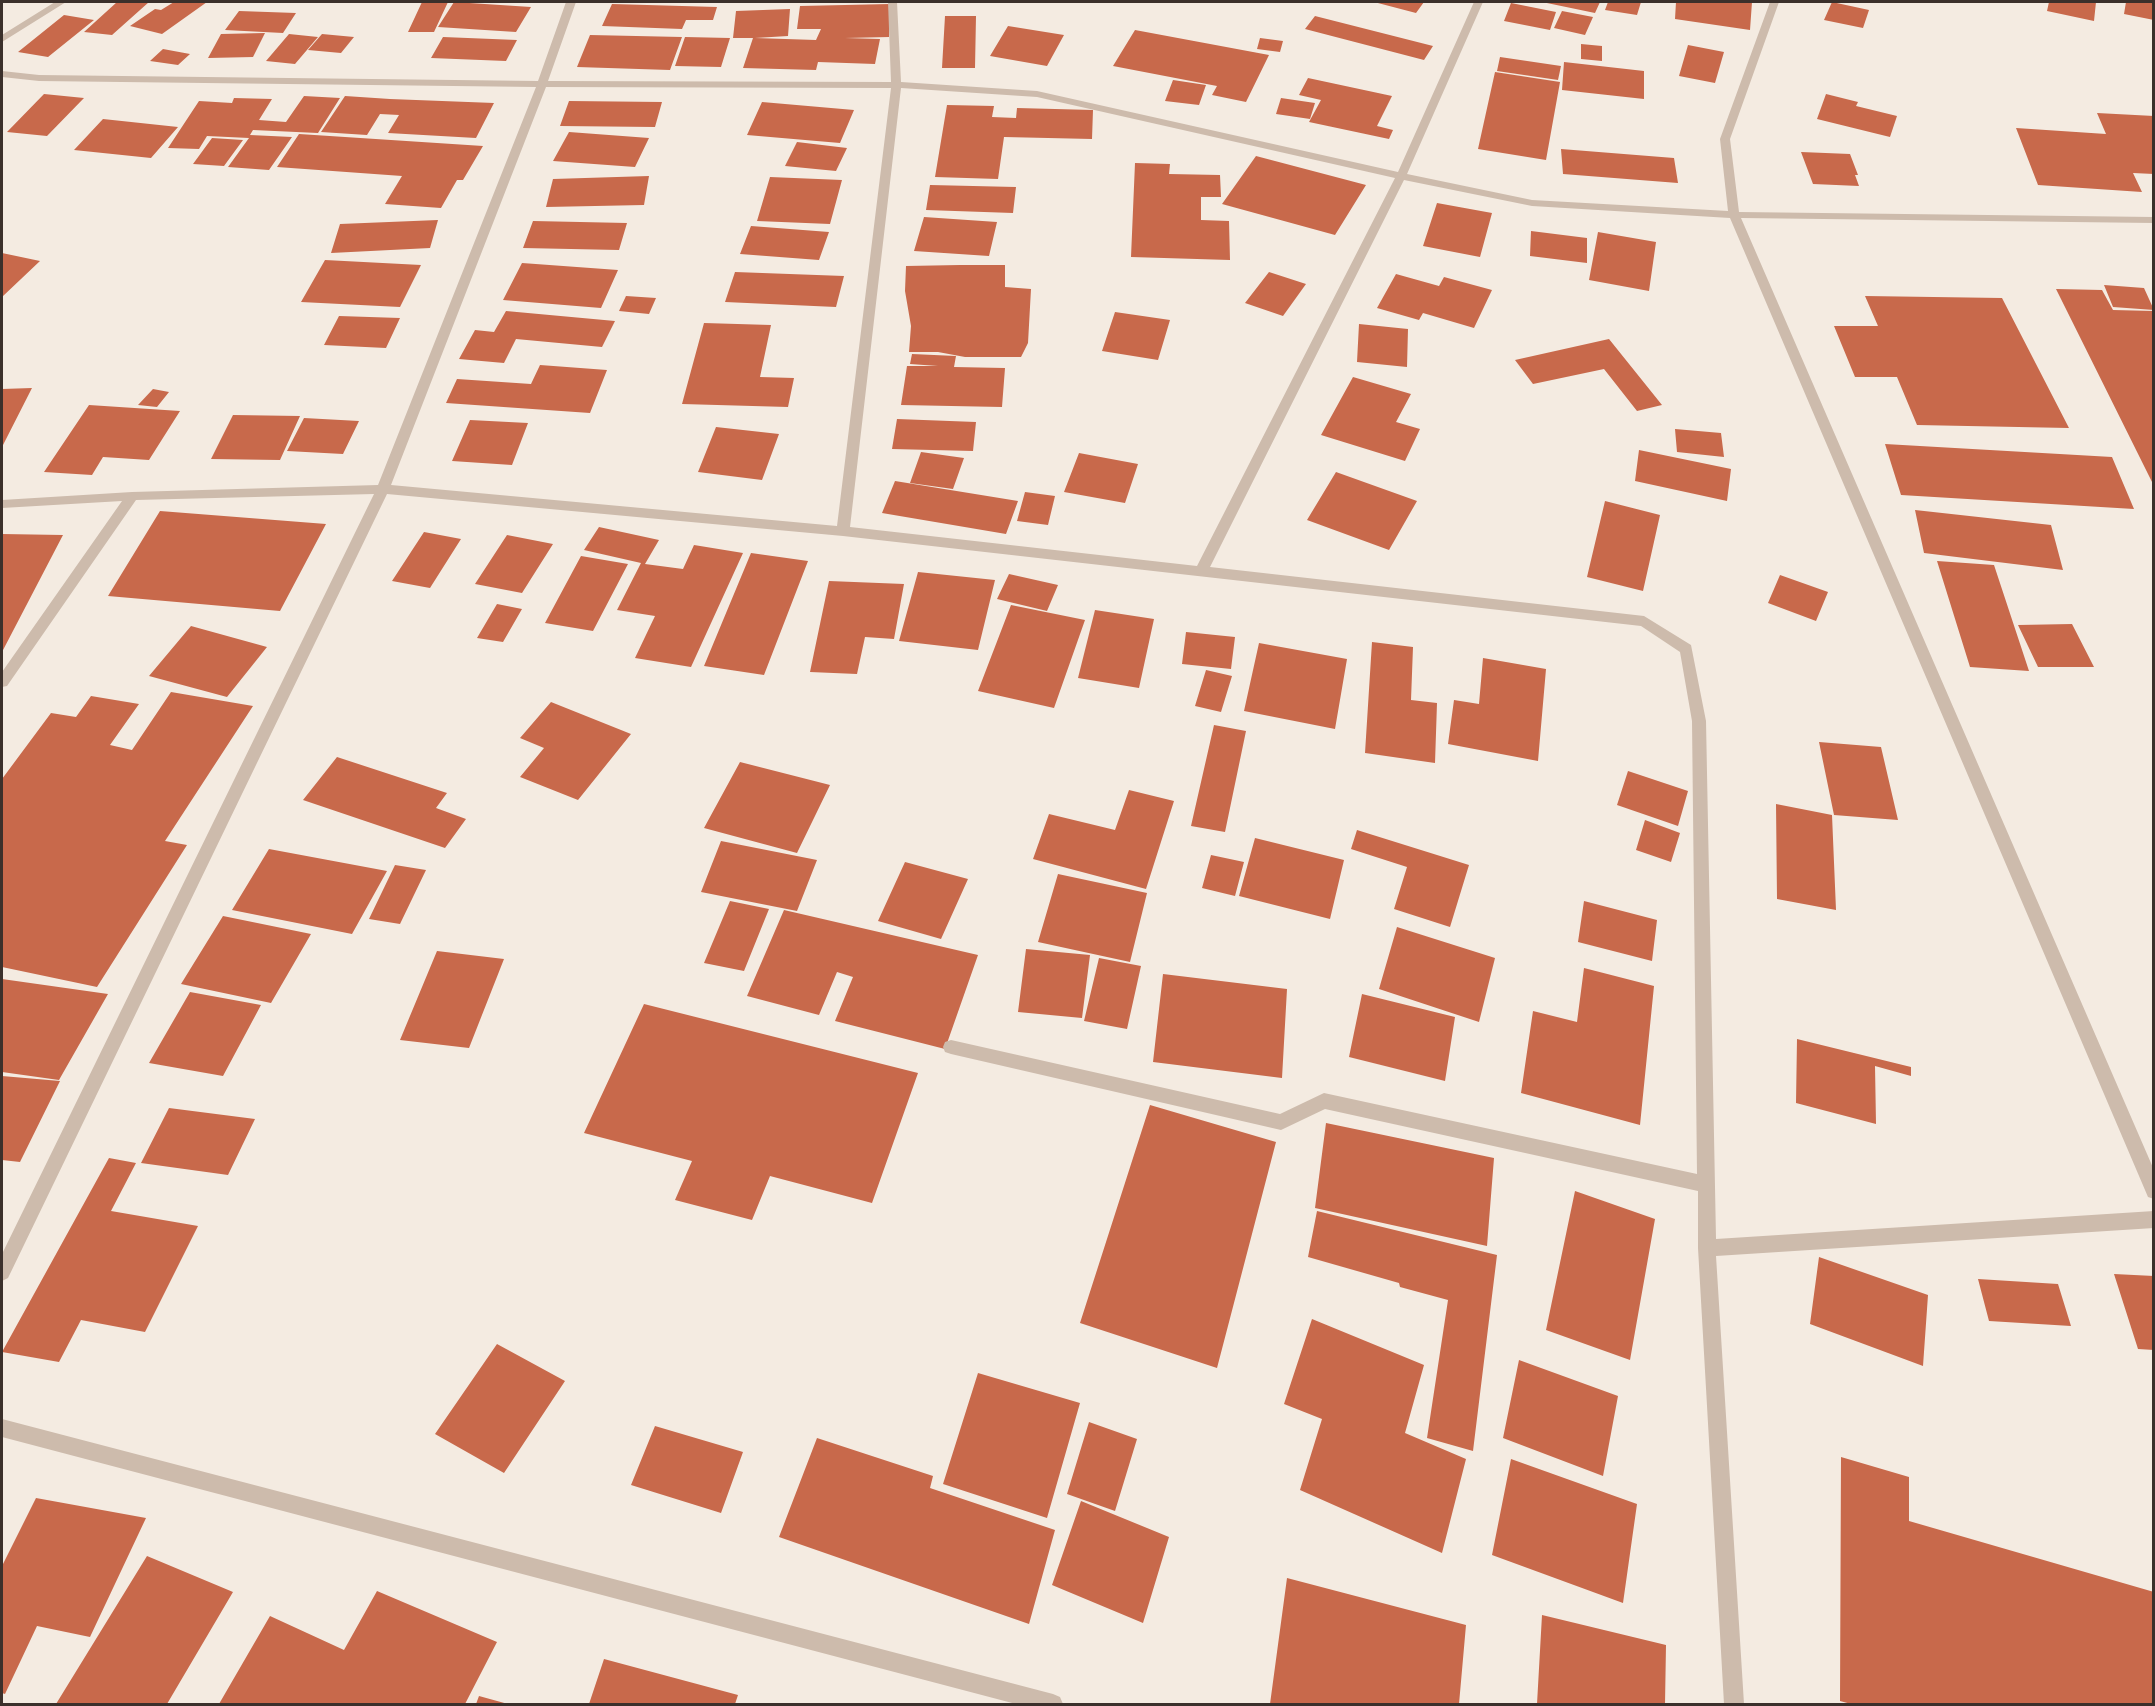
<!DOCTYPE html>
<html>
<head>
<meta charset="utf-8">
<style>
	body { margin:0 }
	#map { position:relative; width:2155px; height:1706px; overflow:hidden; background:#f4ebe1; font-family:Overpass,sans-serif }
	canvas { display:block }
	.frame { position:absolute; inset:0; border:3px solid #3b302b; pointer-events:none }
</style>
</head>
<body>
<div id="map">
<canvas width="2155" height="1706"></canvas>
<div class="frame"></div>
</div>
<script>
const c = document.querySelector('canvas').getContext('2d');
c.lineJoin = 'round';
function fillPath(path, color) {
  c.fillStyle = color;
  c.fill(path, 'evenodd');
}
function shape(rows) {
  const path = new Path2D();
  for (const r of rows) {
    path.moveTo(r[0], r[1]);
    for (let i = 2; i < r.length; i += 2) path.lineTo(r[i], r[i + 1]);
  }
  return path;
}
fillPath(shape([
	[117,2,149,2,112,35,84,32],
	[174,2,207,2,162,34,130,26,155,9,161,10],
	[422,2,448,2,434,32,408,32],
	[454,2,531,7,516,32,438,27],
	[1374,2,1424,2,1416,13],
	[1542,2,1600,2,1595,13],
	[1608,2,1641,2,1637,15,1605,10],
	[1676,2,1752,2,1750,30,1675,19],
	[1832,2,1869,10,1863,28,1824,20],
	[2049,2,2096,2,2094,21,2047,11],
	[2126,2,2154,2,2154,20,2124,14],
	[1511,3,1556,12,1550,30,1504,21],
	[612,4,717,7,713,20,686,20,682,29,602,26],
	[890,4,889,37,845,38,880,39,875,64,818,62,816,70,743,68,753,38,733,38,736,11,790,9,788,36,755,38,816,40,821,29,797,29,800,6],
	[239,11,296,13,283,33,225,30],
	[1562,11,1593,17,1585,35,1554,28],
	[64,15,94,20,48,57,18,52],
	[945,16,976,16,975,68,942,68],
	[1315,16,1433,46,1424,60,1305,29],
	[1008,26,1064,35,1047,66,990,56],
	[1135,30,1269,55,1246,102,1212,95,1217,86,1113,66],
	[265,33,253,57,208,58,221,34],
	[289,34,318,37,295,64,266,61],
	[322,34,354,37,341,53,308,50],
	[590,35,682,37,670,70,577,67],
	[443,37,517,40,506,61,431,58],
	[685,37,730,38,721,67,675,66],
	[1260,38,1283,41,1280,52,1257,49],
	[1581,44,1602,46,1602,61,1581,59],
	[1688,45,1724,52,1715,83,1679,76],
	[163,49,190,54,178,65,150,61],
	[1500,57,1561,66,1558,80,1497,71],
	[1564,62,1644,71,1644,99,1562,90],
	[1495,72,1560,82,1546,160,1478,149],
	[1308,78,1392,96,1377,126,1393,130,1389,139,1309,122,1321,100,1299,95],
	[1173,80,1206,85,1199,105,1165,101],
	[44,94,84,98,47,136,7,132],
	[1826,94,1858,102,1856,106,1897,116,1890,137,1817,119],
	[304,96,340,98,318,133,253,130,250,135,292,137,269,170,228,167,249,138,207,136,199,149,168,148,199,101,232,103,234,98,272,99,259,120,286,122],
	[345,96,390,99,494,103,476,138,388,133,399,115,380,114,367,135,321,132],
	[1281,98,1315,103,1310,119,1276,114],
	[569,101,662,102,655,127,560,126],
	[762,102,854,110,840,143,747,135],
	[947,105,994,106,992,117,1016,118,1017,108,1093,110,1092,139,1004,137,998,179,935,177],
	[2097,113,2154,116,2154,174,2133,173,2142,192,2038,185,2016,128,2106,134],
	[103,119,178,127,151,158,74,150],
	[569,132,649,138,635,167,553,161],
	[299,134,483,146,463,180,457,180,441,208,385,204,402,176,277,167],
	[212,138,243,140,224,166,193,164],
	[797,142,847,148,836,171,785,166],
	[1561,149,1674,158,1678,183,1563,174],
	[1801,152,1850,154,1858,175,1855,175,1859,186,1813,184],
	[1256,156,1366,185,1335,235,1222,204],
	[1135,163,1170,164,1169,174,1220,175,1221,197,1201,197,1201,220,1229,221,1230,260,1131,257],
	[649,176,644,205,546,207,553,179],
	[770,177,842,180,830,224,757,221],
	[930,185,1016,187,1013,213,926,210],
	[1437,203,1492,213,1480,257,1423,246],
	[924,217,997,222,989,256,914,251],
	[438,220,430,248,331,253,340,224],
	[533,221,627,223,619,250,523,248],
	[751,226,829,232,819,260,740,254],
	[1531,231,1587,238,1587,263,1530,256],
	[1598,232,1656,242,1649,291,1589,280],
	[2,253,40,261,2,297],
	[325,260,421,265,400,307,301,302],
	[522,263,618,270,601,308,503,300],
	[960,265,1005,265,1005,287,1031,289,1028,343,1021,357,965,357,938,352,909,352,911,326,905,291,906,266],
	[735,272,844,276,836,307,725,302],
	[1269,272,1306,284,1283,316,1245,303],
	[1396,274,1439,286,1444,277,1492,290,1474,328,1423,313,1419,320,1377,308],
	[2104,285,2144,288,2154,310,2113,307],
	[2056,289,2102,290,2113,310,2154,311,2154,486],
	[626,296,656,298,649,314,619,311],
	[1865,296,2002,298,2069,428,1917,425,1897,377,1855,377,1834,326,1878,326],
	[506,311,615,321,602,347,516,339,504,363,459,359,475,330,494,332],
	[1115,312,1170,320,1158,360,1102,351],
	[339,316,400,318,386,348,324,345],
	[704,323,771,325,760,377,794,378,788,407,682,404],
	[1359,324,1408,329,1407,367,1357,362],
	[1609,339,1662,405,1637,411,1604,369,1533,384,1515,360],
	[912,354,956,356,954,367,1005,368,1002,407,901,405,907,366,938,366,910,364],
	[540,365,607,370,590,413,446,403,457,379,531,384],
	[1353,377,1411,394,1396,422,1420,429,1405,461,1321,435],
	[32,388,2,447,2,389],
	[153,389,169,392,157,407,138,405],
	[89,405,180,411,149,460,103,457,92,475,44,472],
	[233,415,300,416,280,460,211,459],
	[304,418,359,421,343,454,287,451],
	[897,419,976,422,973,451,892,449],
	[470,420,528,423,512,465,452,461],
	[716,427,779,434,762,480,698,472],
	[1675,429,1721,433,1724,457,1677,452],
	[1885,444,2112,457,2134,509,1901,495],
	[1639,450,1731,469,1727,501,1635,481],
	[921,452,964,458,953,489,910,483],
	[1079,453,1138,464,1125,503,1064,492],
	[1336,472,1417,501,1389,550,1307,520],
	[895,481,1018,501,1006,534,882,513],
	[1025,492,1055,496,1048,525,1017,521],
	[1605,501,1660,515,1643,591,1587,577],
	[1915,510,2051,525,2063,570,1924,553],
	[160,511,326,524,280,611,108,596],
	[599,527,659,540,645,564,683,569,694,545,743,553,691,667,635,658,655,616,617,610,641,563,584,550],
	[424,532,461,539,430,588,392,581],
	[2,534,63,535,2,652],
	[507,535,553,544,522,593,475,584],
	[751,553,808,561,764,675,704,666],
	[581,556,628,564,593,631,545,623],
	[1937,561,1994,565,2029,671,1970,667],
	[918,572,995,580,978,650,899,641],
	[1009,574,1058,585,1047,611,997,599],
	[1780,575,1828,592,1816,621,1768,603],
	[829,581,904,584,894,639,865,637,857,674,810,672],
	[497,604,522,609,503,642,477,638],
	[1011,605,1085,620,1054,708,978,691],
	[1095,610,1154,619,1139,688,1078,678],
	[2072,624,2094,667,2038,667,2018,625],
	[191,626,267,647,227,697,149,676],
	[1186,632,1235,637,1231,669,1182,664],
	[1372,642,1413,647,1411,700,1437,703,1435,763,1365,753],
	[1259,643,1347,659,1335,729,1244,711],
	[1483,658,1546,669,1538,761,1448,744,1454,700,1479,704],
	[1206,670,1232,676,1221,712,1195,706],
	[171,692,253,706,165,841,187,845,97,987,2,967,2,779,51,713,76,717,91,696,139,704,110,745,132,750],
	[551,702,631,734,578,800,520,777,544,748,520,738],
	[1214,725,1246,731,1225,832,1191,826],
	[1819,742,1881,747,1898,820,1834,815],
	[337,757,447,793,436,808,466,819,445,848,303,800],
	[740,762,830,785,797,853,704,828],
	[1628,771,1688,791,1678,826,1617,805],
	[1129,790,1174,801,1146,889,1033,859,1049,814,1115,830],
	[1776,804,1832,815,1836,910,1777,899],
	[1645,820,1680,833,1671,862,1636,850],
	[1357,830,1469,865,1450,927,1394,909,1407,867,1351,849],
	[1255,838,1344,860,1330,919,1239,896],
	[721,841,817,860,797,911,701,892],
	[269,849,387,871,352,934,232,910],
	[1211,855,1244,862,1235,896,1202,888],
	[905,862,968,879,941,939,878,921],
	[395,865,426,870,400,924,369,919],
	[1058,874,1147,893,1130,962,1038,942],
	[730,901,769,909,744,971,704,963],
	[1584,901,1657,920,1652,961,1578,942],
	[784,910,978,955,945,1049,835,1021,853,977,837,972,819,1015,747,996],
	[223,916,311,934,271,1003,181,984],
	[1397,927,1495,958,1479,1022,1379,989],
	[1026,949,1090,955,1082,1018,1018,1012],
	[437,951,504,959,469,1048,400,1040],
	[1099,958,1141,966,1127,1029,1084,1021],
	[1584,968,1654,986,1640,1125,1521,1093,1533,1011,1577,1022],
	[1163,974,1287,989,1282,1078,1153,1062],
	[2,979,108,994,59,1080,2,1072],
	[190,992,261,1005,223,1076,149,1063],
	[1362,994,1455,1017,1445,1081,1349,1057],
	[644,1004,918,1073,872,1203,770,1176,752,1220,675,1200,692,1161,584,1133],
	[1797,1039,1911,1067,1911,1076,1875,1066,1876,1124,1796,1103],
	[2,1076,60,1081,20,1162,2,1160],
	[1150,1105,1276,1142,1217,1368,1080,1323],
	[169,1108,255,1119,228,1175,141,1163],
	[1326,1123,1494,1158,1487,1246,1315,1208],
	[109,1158,136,1163,111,1211,198,1226,145,1332,81,1320,59,1362,2,1352],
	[1575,1191,1655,1219,1630,1360,1546,1330],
	[1317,1211,1497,1255,1473,1451,1427,1438,1448,1300,1400,1287,1399,1283,1308,1257],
	[1819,1257,1928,1295,1923,1366,1810,1324],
	[2114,1274,2154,1276,2154,1350,2138,1349],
	[1978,1279,2058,1284,2071,1326,1989,1321],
	[1312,1319,1424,1365,1405,1433,1466,1459,1442,1553,1300,1490,1322,1419,1284,1404],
	[497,1344,565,1381,504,1473,435,1434],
	[1519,1360,1618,1396,1603,1476,1503,1438],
	[978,1373,1080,1403,1047,1518,943,1484],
	[1089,1422,1137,1439,1115,1511,1067,1494],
	[655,1426,743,1452,721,1513,631,1485],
	[817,1438,933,1476,930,1488,1055,1530,1029,1624,779,1537],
	[1841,1457,1909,1477,1909,1521,2154,1592,2154,1704,1851,1704,1840,1701],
	[1511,1459,1637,1504,1623,1603,1492,1555],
	[36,1498,146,1518,90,1637,37,1626,5,1694,2,1693,2,1566],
	[1081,1501,1169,1537,1143,1623,1052,1585],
	[147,1556,233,1592,167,1704,56,1704],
	[1287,1578,1466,1625,1459,1704,1270,1704],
	[377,1591,497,1642,465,1704,219,1704,270,1616,344,1650],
	[1542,1615,1666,1645,1665,1704,1537,1704],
	[604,1659,738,1695,735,1704,589,1704],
	[479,1696,508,1704,476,1704]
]), '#c8694b');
fillPath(shape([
	[55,2,66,2,2,42,2,35,55,2],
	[566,2,576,2,548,81,891,82,888,2,897,2,901,82,1037,91,1398,172,1474,2,1483,2,1407,174,1532,200,1728,211,1720,139,1770,2,1779,2,1730,139,1739,212,2154,217,2154,223,1741,218,2154,1170,2154,1199,2148,1197,1730,218,1532,206,1404,180,1210,567,1644,616,1691,645,1706,721,1716,1239,2154,1211,2154,1228,1716,1256,1744,1704,1724,1704,1698,1248,1698,1191,1325,1109,1281,1130,951,1054,945,1052,943,1047,945,1042,951,1040,1280,1114,1324,1093,1697,1174,1692,721,1680,652,1641,626,843,536,387,494,8,1278,2,1281,2,1254,374,494,136,500,7,686,2,687,2,672,122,501,2,508,2,500,132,492,378,485,536,87,39,81,2,77,2,71,39,75,538,81,566,2],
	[546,87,891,88,837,526,391,485,546,87],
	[901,88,1037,97,1395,178,1197,566,850,527,901,88],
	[2,1419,1053,1694,1060,1697,1063,1704,1016,1704,2,1437,2,1419]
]), '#cdbbac');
</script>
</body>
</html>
